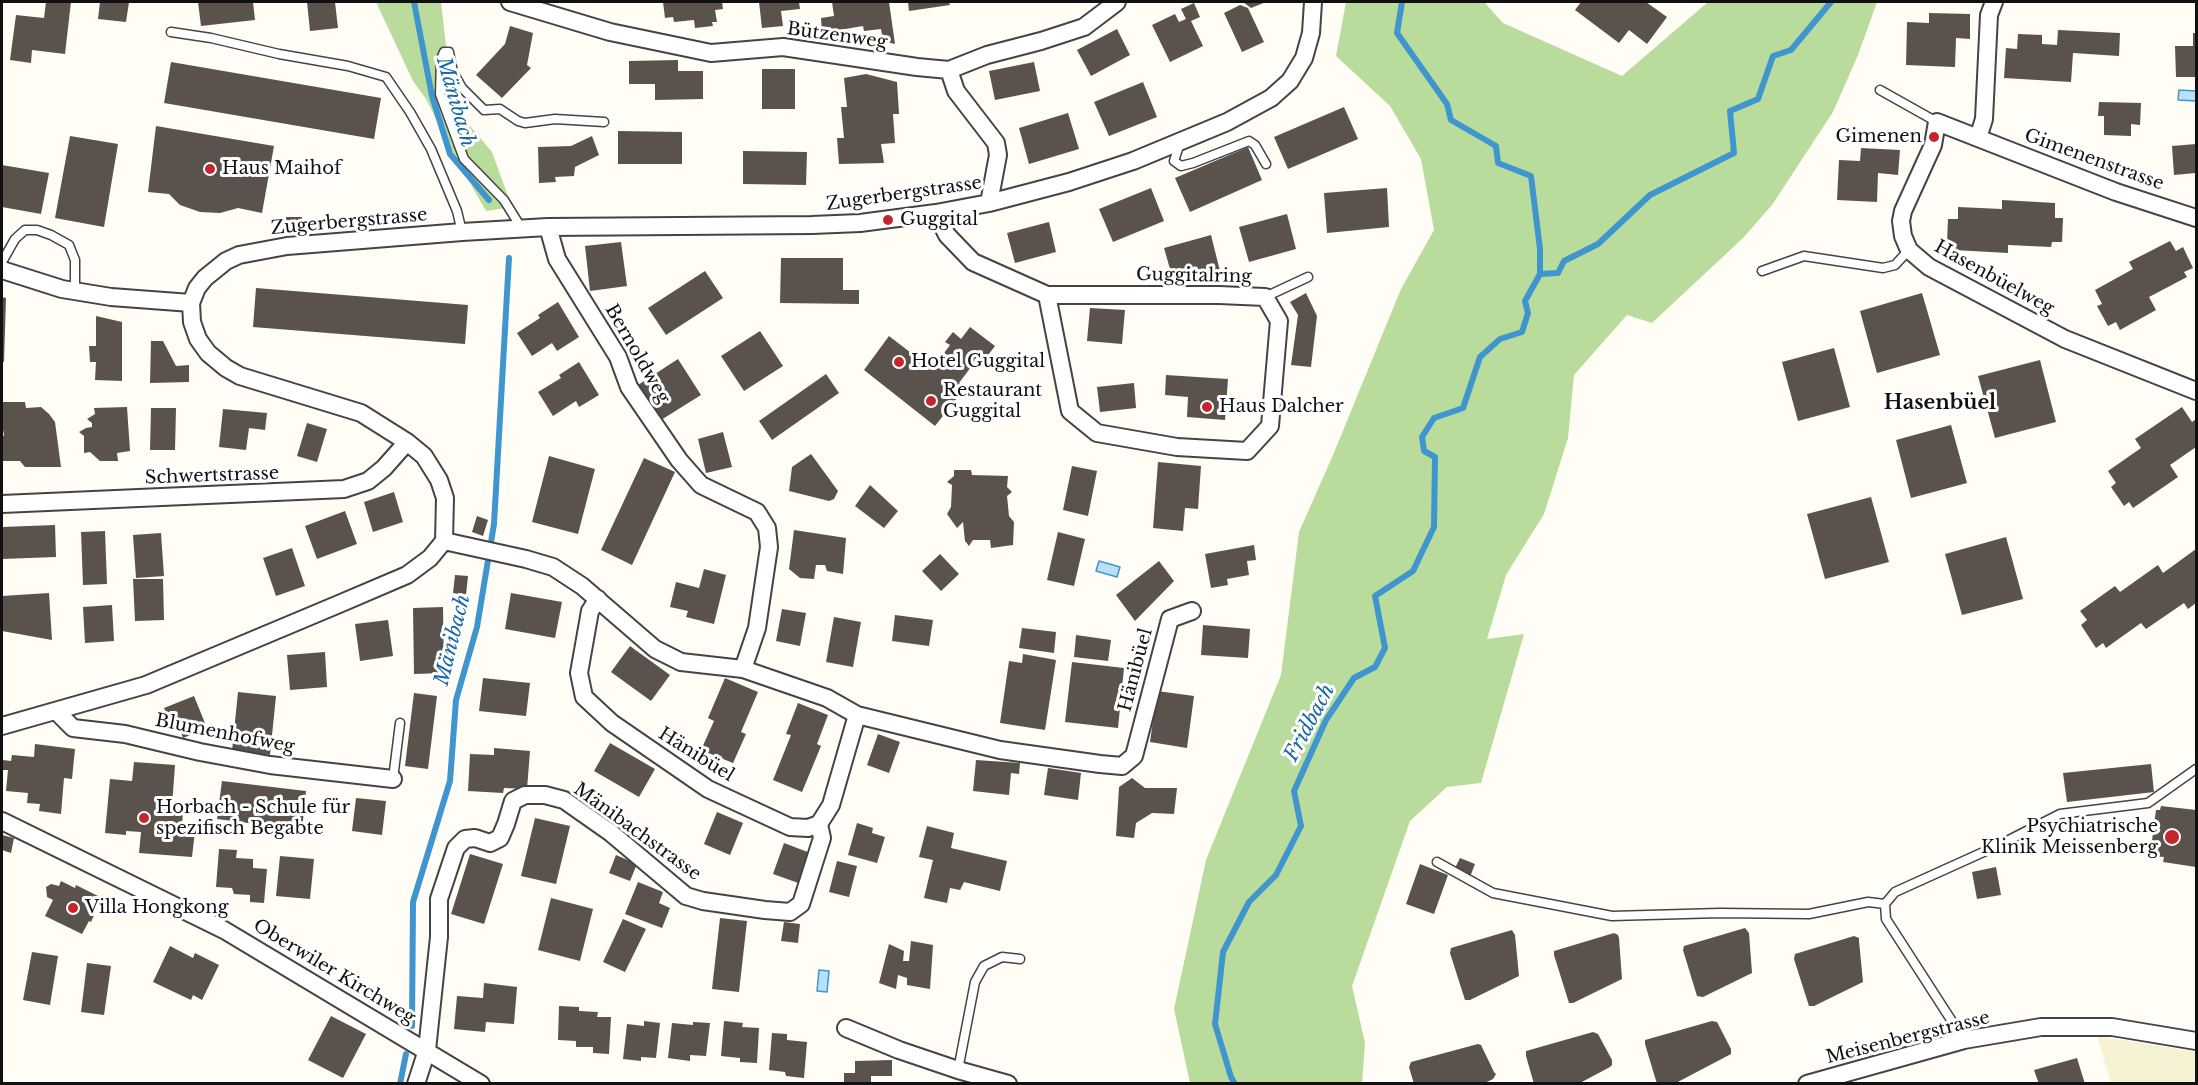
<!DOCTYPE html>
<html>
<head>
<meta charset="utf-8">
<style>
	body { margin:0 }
	#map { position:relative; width:2198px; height:1085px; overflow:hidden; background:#fffdf5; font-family:"Libre Baskerville",serif }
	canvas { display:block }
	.frame { position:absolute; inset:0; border:3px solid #111; pointer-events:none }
</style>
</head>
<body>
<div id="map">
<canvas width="2198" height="1085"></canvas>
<div class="frame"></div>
</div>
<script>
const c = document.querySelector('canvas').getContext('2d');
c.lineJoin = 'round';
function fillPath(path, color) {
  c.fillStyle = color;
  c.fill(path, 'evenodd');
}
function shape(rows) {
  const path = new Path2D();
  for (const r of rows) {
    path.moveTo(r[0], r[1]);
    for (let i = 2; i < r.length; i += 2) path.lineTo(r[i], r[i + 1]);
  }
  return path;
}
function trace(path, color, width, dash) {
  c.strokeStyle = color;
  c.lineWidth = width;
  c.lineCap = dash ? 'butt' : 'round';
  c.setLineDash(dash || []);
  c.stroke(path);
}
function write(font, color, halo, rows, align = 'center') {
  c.font = font + ' "Libre Baskerville",serif';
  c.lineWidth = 6;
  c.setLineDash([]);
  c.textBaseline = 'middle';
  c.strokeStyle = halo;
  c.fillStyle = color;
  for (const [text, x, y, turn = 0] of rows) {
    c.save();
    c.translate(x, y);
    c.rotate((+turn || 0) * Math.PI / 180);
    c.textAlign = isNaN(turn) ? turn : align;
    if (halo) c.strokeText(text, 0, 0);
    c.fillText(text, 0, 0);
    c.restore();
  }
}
fillPath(shape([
	[2097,1036,2196,1052,2196,1083,2111,1083]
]), '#f6f3d4');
fillPath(shape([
	[376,2,441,2,453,106,492,152,512,207,486,211,454,155,426,99,413,81],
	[1346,2,1484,2,1503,23,1622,76,1708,2,1877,2,1858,55,1833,112,1772,205,1743,238,1652,323,1627,315,1574,375,1568,438,1544,514,1506,575,1487,639,1524,634,1481,783,1447,787,1410,821,1352,986,1365,1043,1362,1083,1190,1083,1174,1009,1206,860,1281,675,1299,532,1333,455,1401,289,1434,230,1421,159,1390,106,1336,56]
]), '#b9dc9c');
const water = shape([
	[2179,90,2196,91,2196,101,2178,100,2179,90],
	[1099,561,1120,567,1117,577,1096,571,1099,561],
	[819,970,829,971,827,992,817,991,819,970]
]);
fillPath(water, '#b9e0f7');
trace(water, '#3f96cf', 1.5);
trace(shape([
	[414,2,432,96,450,154,489,200],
	[1540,274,1558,273,1564,261,1598,244,1650,195,1734,153,1730,111,1758,99,1773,56,1791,50,1831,2],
	[412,1026,413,902,450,781,456,700,477,627,494,524,509,258],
	[400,1084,406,1054],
	[1235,1084,1231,1077,1215,1024,1223,952,1249,902,1276,875,1301,826,1294,791,1326,720,1354,678,1375,667,1385,648,1375,596,1413,571,1434,527,1435,457,1424,451,1422,437,1434,418,1463,408,1480,357,1500,339,1522,332,1528,313,1525,301,1540,274,1540,249,1531,176,1498,163,1496,146,1451,120,1447,104,1397,33,1402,2]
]), '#3f96cf', 6);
fillPath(shape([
	[46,2,71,2,65,54,32,50,31,63,10,60,16,15,44,18],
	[100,2,129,2,126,22,98,19],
	[198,2,253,2,255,20,201,26],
	[307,2,335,2,338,28,310,31],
	[663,2,722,2,723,9,715,10,717,22,712,22,713,26,695,28,694,20,674,22,673,17,665,18],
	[759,2,799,2,800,9,781,11,783,26,762,28],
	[832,2,889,2,895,44,883,41,881,29,864,31,863,26,822,33,821,18,834,16],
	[908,2,949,2,950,5,909,11],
	[1243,2,1266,2,1251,8],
	[1581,2,1646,2,1667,17,1647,44,1629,30,1619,43,1575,10],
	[1194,3,1200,17,1191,21,1203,46,1170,62,1152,25,1175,14,1179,22,1186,19,1181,9],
	[1240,5,1248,8,1264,42,1242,52,1224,13],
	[1929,13,1970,14,1970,39,1956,38,1955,67,1906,65,1907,22,1929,23],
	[510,26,533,33,527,65,531,68,502,98,476,75,505,44],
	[1117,29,1130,55,1091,76,1077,50],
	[2058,30,2120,33,2119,56,2073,53,2071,82,2004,78,2006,48,2017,49,2018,34,2042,35,2042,44,2057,45],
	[2193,33,2196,33,2196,77,2176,77,2175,46,2193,46],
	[678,60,678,71,703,71,703,99,655,100,655,84,629,84,629,61],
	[171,62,381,98,374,139,164,103],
	[1034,62,1040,91,995,100,989,71],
	[762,69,795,69,795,109,762,109],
	[866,74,897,82,899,114,893,114,895,143,881,144,884,163,839,164,837,138,844,138,841,107,847,107,844,78],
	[1143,82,1157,117,1109,136,1094,102],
	[2099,102,2141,103,2140,125,2131,124,2131,136,2104,135,2104,116,2098,116],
	[1344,107,1358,139,1288,169,1274,137],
	[1068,113,1079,149,1029,164,1019,128],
	[156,126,274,146,262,213,238,208,220,213,200,212,180,205,169,194,148,192],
	[618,131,682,132,682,164,618,164],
	[70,136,118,144,104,227,55,218],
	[592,136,599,155,575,167,574,176,555,177,556,182,539,183,538,147,571,146],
	[2196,144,2196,173,2174,175,2172,146],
	[1248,147,1262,180,1190,212,1175,178],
	[1861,148,1900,150,1898,175,1878,173,1877,202,1837,200,1839,160,1860,161],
	[743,151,807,152,806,185,743,184],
	[2,165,49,173,41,214,2,207],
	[1151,188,1164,221,1113,242,1099,209],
	[1387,188,1389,227,1327,233,1324,193],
	[2002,200,2055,203,2055,218,2063,218,2062,242,2052,242,2051,247,2008,245,2008,253,1954,250,1955,243,1947,242,1948,219,1958,219,1958,207,2002,209],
	[1287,214,1296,249,1249,262,1239,227],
	[286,217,302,217,302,223,287,224],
	[1049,222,1056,252,1015,263,1007,233],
	[1211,235,1220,271,1174,283,1164,248],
	[2170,241,2176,251,2183,247,2193,268,2184,272,2187,277,2149,297,2156,310,2120,330,2116,322,2108,326,2097,306,2102,304,2095,290,2133,269,2129,262],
	[621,242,627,286,590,291,585,246],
	[781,258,843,258,843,290,859,290,859,304,780,303],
	[705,271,723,298,666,335,648,308],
	[256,288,468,305,465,344,253,327],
	[1306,293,1317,316,1311,367,1291,365,1298,315,1290,302],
	[1922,293,1940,355,1877,373,1860,311],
	[2,297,6,298,4,362,2,362],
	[558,302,579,337,557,351,552,343,532,356,517,333,540,318,538,315],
	[1090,308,1125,310,1122,344,1087,341],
	[96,316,122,322,122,381,95,380,96,362,90,362,89,346,96,346],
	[970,327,995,346,979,367,974,363,959,383,965,388,935,426,864,370,889,336,932,369,950,345,945,342,953,332,961,339],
	[760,331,783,366,744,391,721,356],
	[151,341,163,341,176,366,189,365,189,382,150,383],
	[1834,348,1850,407,1798,421,1782,362],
	[678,359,701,395,661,420,638,385],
	[2040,360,2056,422,1995,438,1978,376],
	[579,362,599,395,579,407,576,401,553,416,538,392,561,378,559,375],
	[826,374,839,393,772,440,759,421],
	[1166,375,1228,379,1225,420,1187,417,1188,397,1165,395],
	[1134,383,1136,408,1100,412,1097,387],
	[2,402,25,402,26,408,41,407,49,414,55,422,61,467,25,467,20,461,2,461,2,438,4,435,2,425],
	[127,407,130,451,117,453,118,461,100,461,90,452,84,453,84,436,79,432,86,428,92,427,92,423,87,419,95,414,94,408],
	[2182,407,2192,422,2196,419,2196,447,2170,465,2178,477,2133,508,2129,502,2124,506,2111,487,2116,483,2108,471,2141,448,2135,439],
	[151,408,176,408,175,450,150,450],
	[223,409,267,413,265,430,249,428,246,450,219,447],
	[307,423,327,429,317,462,297,456],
	[1951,425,1967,483,1911,498,1896,440],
	[723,432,732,467,706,473,698,439],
	[811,454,838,491,834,499,829,501,789,491,792,467],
	[549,456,595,469,578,534,532,522],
	[644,458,675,472,632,565,601,550],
	[1158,462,1201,466,1198,509,1185,508,1183,531,1153,528],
	[1072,466,1097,471,1088,516,1063,510],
	[954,470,971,470,972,475,1008,476,1007,487,1012,492,1007,496,1009,516,1014,522,1013,545,991,548,990,540,973,540,969,546,965,541,963,522,957,528,947,514,951,507,952,485,947,482,954,476],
	[870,485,898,511,884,528,855,506],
	[394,492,403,522,373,532,364,502],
	[1871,497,1889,562,1825,579,1807,514],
	[345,511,357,544,317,559,305,526],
	[477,516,488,520,483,536,472,532],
	[55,525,56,557,2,559,2,527],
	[794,530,846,538,843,574,827,571,825,565,816,565,814,579,800,578,789,569],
	[105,531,107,584,83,585,81,532],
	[1058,532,1085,539,1074,586,1047,580],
	[161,533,164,576,136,578,133,535],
	[2006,537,2023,599,1962,615,1945,554],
	[1254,545,1256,560,1247,561,1249,575,1227,579,1228,585,1211,588,1205,554],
	[292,548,305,586,276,596,263,558],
	[2196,549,2196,603,2188,609,2184,603,2146,629,2141,623,2106,648,2103,643,2096,648,2081,625,2087,620,2080,611,2115,586,2120,592,2158,565,2163,573],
	[940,554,959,574,941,591,922,571],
	[1159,561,1174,581,1135,621,1116,595],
	[704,569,726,575,714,624,686,617,688,611,670,607,676,582,699,588],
	[455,575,468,576,466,595,453,593],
	[133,579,163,579,164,620,135,621],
	[49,593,52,640,2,631,2,596],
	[511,593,562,602,555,638,505,629],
	[112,605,114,641,85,643,83,607],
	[443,607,444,673,414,674,413,608],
	[782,609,806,613,800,646,776,641],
	[895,615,933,620,929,646,892,641],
	[834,617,861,622,853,667,826,662],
	[388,620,393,656,360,661,355,624],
	[1203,625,1250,629,1248,658,1201,655],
	[1022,628,1056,632,1054,653,1019,648],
	[1076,635,1111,640,1108,661,1074,657],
	[630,646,670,675,651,701,611,672],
	[325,652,327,687,290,690,287,655],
	[1023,654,1056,660,1045,730,1000,723,1009,661,1022,663],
	[1072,662,1124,668,1118,728,1065,722],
	[483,678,530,683,526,716,479,711],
	[725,678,758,692,741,732,746,734,733,763,701,750,714,721,708,718],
	[1157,691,1194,696,1187,748,1150,742],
	[238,692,276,696,270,755,232,751],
	[414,693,437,696,428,769,405,766],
	[194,696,207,728,183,738,179,727,173,730,164,708],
	[798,703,828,715,817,744,821,746,802,792,773,780,791,735,786,734],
	[878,734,900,742,889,773,867,765],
	[610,743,655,769,639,797,594,771],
	[35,744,75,749,72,779,64,778,61,814,39,811,40,804,27,803,28,793,6,791,8,770,2,770,3,760,11,761,12,755,34,757],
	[494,748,530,751,527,789,504,788,503,793,468,791,470,754,494,755],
	[976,760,1020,763,1019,774,1011,773,1009,795,973,791],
	[134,762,175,765,172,806,183,807,182,829,195,831,192,857,139,853,141,832,126,831,126,835,105,833,110,779,132,781],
	[2151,764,2154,792,2067,802,2063,773],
	[1048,768,1081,773,1078,800,1044,795],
	[1132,778,1145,788,1177,788,1174,814,1152,813,1136,823,1134,838,1116,836,1119,787],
	[222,781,306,791,302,830,217,819],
	[356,798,386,801,382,835,352,831],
	[2161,806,2196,810,2196,867,2163,862,2164,857,2150,856,2156,810,2160,810],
	[717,812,743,823,730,855,704,844],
	[535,818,570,826,556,884,521,876],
	[857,823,873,828,872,833,885,837,877,863,848,855],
	[927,826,954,833,951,848,1007,861,1000,891,964,882,960,890,950,888,947,903,924,898,933,860,919,857],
	[2,835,14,838,11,853,2,850],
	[784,843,813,854,801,884,773,874],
	[219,849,237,850,236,858,253,859,253,868,267,869,264,903,250,902,250,895,234,894,232,888,216,887],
	[470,854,503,864,484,924,451,914],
	[616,855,637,864,630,881,609,873],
	[280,856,314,859,310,899,276,896],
	[1460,858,1475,864,1470,877,1454,870],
	[837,861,857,866,849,897,829,892],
	[1420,864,1448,875,1434,914,1406,904],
	[1996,867,2001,895,1977,899,1972,872],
	[61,881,75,888,76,885,102,898,91,922,89,921,82,934,45,916,53,900,47,897,46,887,51,884,59,886],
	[638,882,663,892,659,903,670,908,662,928,625,914],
	[551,898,593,909,580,961,538,950],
	[720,918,747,921,739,992,712,989],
	[623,919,646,929,625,972,603,962],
	[784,922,800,924,798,943,781,941],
	[1745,928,1749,933,1752,973,1703,997,1697,996,1683,950,1684,946],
	[1512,930,1515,935,1519,976,1470,1000,1465,1000,1450,953,1451,948],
	[1614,933,1618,935,1619,938,1622,979,1573,1003,1569,1003,1554,955,1554,951],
	[1854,936,1859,938,1859,941,1863,982,1814,1006,1809,1006,1794,959,1795,954],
	[911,941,933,945,930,989,907,985,907,978,898,975,896,989,879,983,889,944,904,951,903,961,909,961],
	[170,946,193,958,195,953,219,965,202,1000,193,995,191,1000,153,982],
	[32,952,58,956,50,1005,23,1000],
	[87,963,111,966,104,1015,81,1012],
	[484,983,517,987,514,1024,486,1022,485,1032,454,1029,457,996,483,998],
	[559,1006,579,1007,579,1011,598,1012,597,1017,611,1017,609,1054,593,1053,593,1047,576,1047,576,1041,558,1040],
	[331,1016,366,1034,343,1078,308,1060],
	[644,1021,660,1023,656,1058,641,1057,641,1061,623,1059,627,1024,644,1026],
	[724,1021,743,1023,742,1027,759,1028,757,1063,740,1062,740,1058,721,1056],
	[1712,1021,1717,1022,1731,1049,1731,1054,1674,1084,1657,1084,1645,1044,1645,1040],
	[693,1022,710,1023,706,1056,690,1055,690,1061,668,1058,672,1023,693,1025],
	[1593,1032,1598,1034,1612,1060,1612,1065,1610,1067,1578,1084,1534,1084,1526,1056,1526,1051],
	[772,1033,787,1034,787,1040,807,1042,804,1078,786,1076,785,1072,769,1070],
	[1478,1044,1481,1045,1494,1072,1496,1074,1493,1079,1483,1084,1414,1084,1409,1067,1411,1062],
	[2077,1058,2085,1084,2039,1084,2034,1070],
	[892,1060,892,1076,871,1076,871,1084,844,1084,844,1073,855,1073,855,1061]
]), '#5a524d');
const service = shape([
	[171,32,211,38,279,54,348,66,386,77,410,112,431,149,457,211,462,232],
	[1880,90,1937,122],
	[1180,143,1174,161,1181,166,1193,163,1249,141,1255,145,1266,164],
	[522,229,504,200,464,159,440,94,441,59,444,52,449,52,453,72,462,88,484,110,500,109,518,121,525,123,555,119,604,122],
	[2,262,15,239,25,230,37,230,51,235,69,245,75,260,75,291],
	[1762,271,1804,256,1883,268,1895,265,1909,250],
	[1265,297,1308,277],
	[393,779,400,723],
	[1437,862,1493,893,1612,916,1720,913,1809,914,1868,902,1885,904],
	[1964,1040,1886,919,1885,904,1895,892,1999,845,2060,814,2148,803,2196,769],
	[958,1070,975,982,984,966,1002,957,1020,959]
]);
const minor = shape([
	[510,2,610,32,711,53,783,47,917,67,949,70,987,55,1041,41,1084,27,1117,2],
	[949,70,956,91,996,143,998,155,989,203],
	[1978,138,1984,119,1989,15,1994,2],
	[936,213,947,235,973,262,1047,295,1219,295,1265,297,1279,321,1270,426,1247,451,1177,447,1097,433,1070,411,1047,295],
	[2196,218,2116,192,1937,122,1933,145,1903,211,1901,221,1903,236,1909,250,1929,267,2065,339,2196,391],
	[548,227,557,259,618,357,629,387,679,460,701,485,757,512,767,528,769,547,757,628,743,669],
	[2,270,62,289,111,297,191,303],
	[2,504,344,489,368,481,384,468,407,442],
	[444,541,526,559,553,567,582,586,655,649,681,662,743,669,827,698,857,715,1000,750,1100,764,1122,766,1134,756,1170,619,1192,611],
	[598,599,590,611,579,673,584,697,612,723,708,789,790,827,808,828,819,824,831,805,857,715],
	[57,712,73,728,125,734,200,752,270,765,393,779],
	[2,726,146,685,339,604,407,575,430,558,444,541,445,498,439,480,424,456,407,442,361,413,240,376,226,368,208,353,198,339,192,322,191,303,197,288,205,278,226,261,239,255,287,246,462,232,548,227,812,225,860,223,936,213,989,203,1069,182,1133,161,1227,122,1271,98,1290,81,1304,58,1311,33,1313,2],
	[2,821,224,930,481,1084],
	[846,1028,899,1050,958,1070,1008,1084],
	[416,1084,427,1050,439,937,439,899,456,848,465,839,475,838,490,843,500,838,506,824,513,801,525,795,545,795,564,800,611,833,686,896,703,901,765,910,790,912,801,904,822,838,819,824],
	[1807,1084,1964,1040,2041,1027,2112,1027,2196,1041]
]);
trace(service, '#444', 11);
trace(minor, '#444', 20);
trace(service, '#fff', 8);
trace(minor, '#fff', 16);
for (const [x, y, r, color] of [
	[1934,137,6,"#c4262e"],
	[210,169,6,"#c4262e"],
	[888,220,6,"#c4262e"],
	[899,362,6,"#c4262e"],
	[931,401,6,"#c4262e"],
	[1207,407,6,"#c4262e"],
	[144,818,6,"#c4262e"],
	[2172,837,8,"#c4262e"],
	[73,908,6,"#c4262e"]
]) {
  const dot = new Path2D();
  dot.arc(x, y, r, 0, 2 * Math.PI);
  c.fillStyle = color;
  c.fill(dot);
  trace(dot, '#fff', 2);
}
write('18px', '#111', '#fff', [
	["Bützenweg",837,36,8],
	["Gimenenstrasse",2094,160,20],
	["Zugerbergstrasse",904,194,-8],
	["Zugerbergstrasse",349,222,-5],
	["Guggitalring",1194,276,1],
	["Hasenbüelweg",1994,278,29],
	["Bernoldweg",637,354,60],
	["Schwertstrasse",212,476,-2],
	["Hänibüel",1136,670,-75],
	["Blumenhofweg",225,734,11],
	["Hänibüel",696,755,32],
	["Mänibachstrasse",637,832,36],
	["Oberwiler Kirchweg",334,972,31],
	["Meisenbergstrasse",1908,1038,-14]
]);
write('18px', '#111', '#fff', [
	["Gimenen",1922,137,"right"],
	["Haus Maihof",222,169],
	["Guggital",900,220],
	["Hotel Guggital",911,362],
	["Restaurant",943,391],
	["Guggital",943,412],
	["Haus Dalcher",1219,407],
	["Horbach - Schule für",156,808],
	["spezifisch Begabte",156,829],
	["Psychiatrische",2158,827,"right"],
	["Klinik Meissenberg",2158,848,"right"],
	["Villa Hongkong",85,908]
], 'left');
write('italic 20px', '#1768a6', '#fff', [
	["Mänibach",455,102,74],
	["Mänibach",453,640,-76],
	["Fridbach",1310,723,-62]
]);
write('bold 20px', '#111', '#fff', [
	["Hasenbüel",1940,403]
]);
</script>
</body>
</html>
